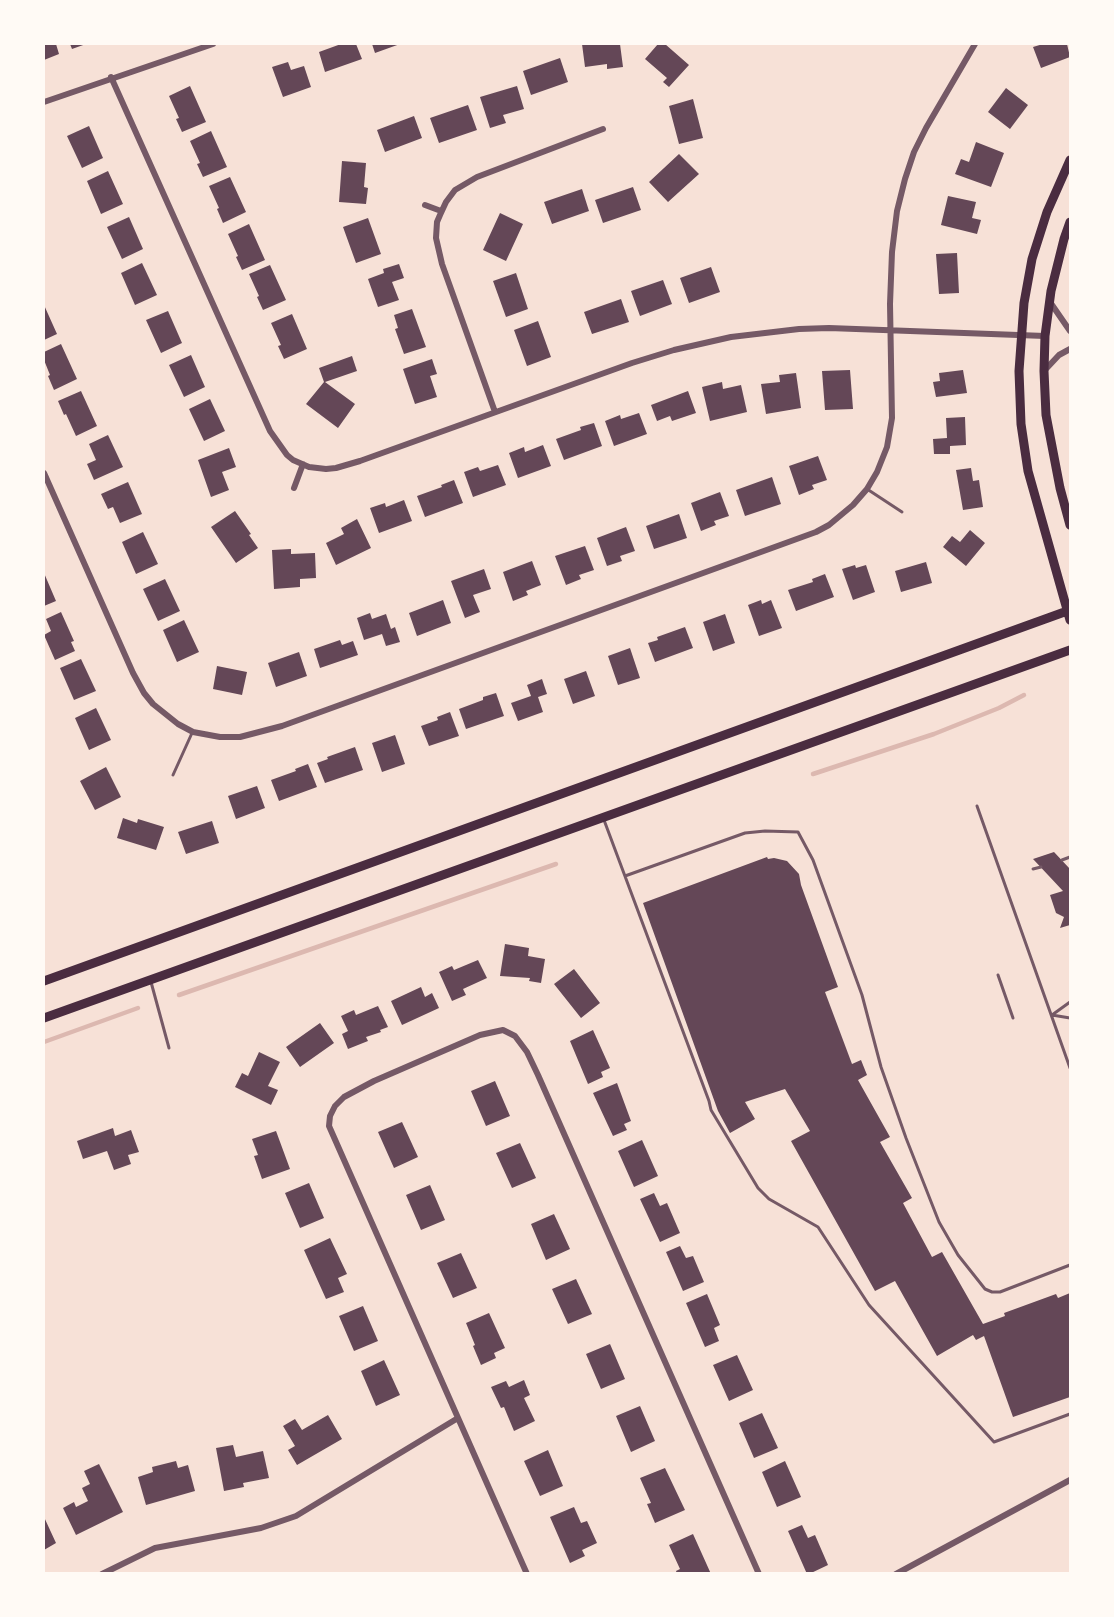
<!DOCTYPE html>
<html>
<head>
<meta charset="utf-8">
<style>
	body { margin:0 }
	#map { position:relative; width:1114px; height:1617px; overflow:hidden; background:#f7e1d7; font-family:Commissioner,sans-serif }
	canvas { display:block }
	.frame { position:absolute; inset:0; border:45px solid #fffaf5; pointer-events:none }
</style>
</head>
<body>
<div id="map">
<canvas width="1114" height="1617"></canvas>
<div class="frame"></div>
</div>
<script>
const c = document.querySelector('canvas').getContext('2d');
c.lineJoin = 'round';
function shape(rows) {
  const path = new Path2D();
  for (const r of rows) {
    path.moveTo(r[0], r[1]);
    for (let i = 2; i < r.length; i += 2) path.lineTo(r[i], r[i + 1]);
  }
  return path;
}
function trace(path, color, width, dash) {
  c.strokeStyle = color;
  c.lineWidth = width;
  c.lineCap = dash ? 'butt' : 'round';
  c.setLineDash(dash || []);
  c.stroke(path);
}
function fillPath(path, color) {
  c.fillStyle = color;
  c.fill(path, 'evenodd');
}
trace(shape([
	[813,774,934,734,999,708,1024,695],
	[179,995,556,864],
	[44,1042,138,1008]
]), '#dcb8b0', 4.5);
fillPath(shape([
	[44,44,56,44,59,54,44,60],
	[70,44,86,44,72,49],
	[341,44,356,44,362,59,325,72,319,52],
	[372,44,400,44,375,53],
	[582,44,620,44,623,67,607,69,607,64,585,67],
	[658,44,665,44,689,65,669,87,663,82,667,78,645,59],
	[1043,44,1067,44,1070,57,1041,68,1033,47],
	[560,58,568,82,531,95,523,71],
	[288,62,291,70,304,66,311,87,283,97,272,67],
	[190,86,206,122,182,132,176,119,179,118,169,96],
	[517,86,524,109,503,115,506,123,490,128,480,97],
	[1006,88,1028,105,1010,129,988,112],
	[693,99,703,138,679,144,669,106],
	[468,105,477,130,439,143,430,118],
	[414,116,422,138,385,152,377,130],
	[89,126,103,158,82,168,67,136],
	[211,131,227,167,203,177,197,164,200,163,190,141],
	[976,142,1004,153,991,187,955,174,961,159,969,162],
	[679,154,699,174,668,202,649,182],
	[342,161,366,163,364,187,368,188,366,204,339,202],
	[108,171,123,204,101,214,87,181],
	[230,177,246,212,223,223,217,209,219,208,209,186],
	[633,187,641,210,603,223,595,200],
	[582,189,589,211,552,224,544,202],
	[948,196,976,202,972,218,981,220,977,234,941,225],
	[500,213,523,224,506,261,483,250],
	[129,217,143,249,122,259,107,227],
	[368,218,381,254,356,263,343,227],
	[249,224,265,260,242,270,236,257,238,256,228,234],
	[957,253,959,293,939,294,936,254],
	[142,263,157,295,135,305,121,273],
	[399,264,404,278,392,282,399,300,378,307,368,279,384,273,383,269],
	[270,265,286,300,263,310,257,297,259,296,249,274],
	[711,267,720,292,689,303,680,278],
	[516,273,528,309,506,317,493,281],
	[663,280,672,304,640,316,631,291],
	[621,299,629,322,592,334,584,312],
	[44,305,57,334,44,340],
	[412,309,426,347,404,354,395,329,398,328,394,315],
	[168,311,182,343,161,353,146,320],
	[292,314,307,349,284,359,278,346,281,345,271,323],
	[538,321,551,357,527,366,514,330],
	[61,344,77,379,54,390,48,376,50,375,44,360,44,352],
	[191,355,205,387,184,397,169,365],
	[352,356,357,371,325,382,355,404,338,428,306,404,324,382,319,368],
	[432,359,437,374,430,376,437,397,415,404,403,369],
	[850,370,853,409,825,410,822,371],
	[963,370,967,393,936,397,933,382,940,381,939,373],
	[796,373,801,408,766,414,761,384,780,382,779,375],
	[722,382,723,389,741,385,747,412,710,421,702,387],
	[81,391,97,426,76,436,66,414,64,415,58,401],
	[688,391,696,413,672,421,670,416,657,421,651,405],
	[210,399,225,431,204,441,189,409],
	[639,413,647,434,614,446,605,421,620,415,621,419],
	[965,417,966,445,950,446,950,454,934,454,933,439,947,438,946,418],
	[594,423,602,446,564,460,556,439,581,430,580,427],
	[108,435,123,467,94,480,87,464,96,460,89,444],
	[543,445,551,466,518,478,509,453,524,447,525,452],
	[229,448,236,467,222,472,229,490,211,497,198,460],
	[818,456,827,480,812,485,814,489,799,495,789,466],
	[498,465,506,485,473,497,464,472,478,467,480,471],
	[971,468,973,481,979,480,983,507,963,510,956,470],
	[772,477,781,504,745,516,736,490],
	[454,480,463,503,425,517,417,496,442,487,441,485],
	[128,482,142,514,120,523,113,507,108,509,101,494],
	[720,492,729,516,714,521,716,525,701,531,691,503],
	[404,500,412,521,379,533,370,508,385,503,386,507],
	[235,511,251,534,249,535,258,548,236,563,211,527],
	[679,514,687,538,654,549,646,526],
	[357,519,371,548,336,565,326,543,344,534,341,528],
	[626,527,635,551,620,556,622,561,607,566,597,538],
	[970,530,985,543,966,566,943,547,952,536,960,542],
	[143,532,158,564,136,574,122,542],
	[585,546,594,570,579,575,581,579,566,585,555,556],
	[291,549,291,554,315,553,316,578,300,579,300,587,274,589,272,550],
	[532,561,541,585,526,591,528,595,513,601,503,572],
	[926,562,932,583,901,592,895,571],
	[855,565,856,568,866,565,875,592,853,600,842,569],
	[484,569,491,589,473,595,480,612,465,618,451,581],
	[44,573,56,601,44,606],
	[825,574,834,597,796,611,788,590,813,582,812,579],
	[165,579,180,611,158,621,143,589],
	[443,600,451,623,417,636,409,613],
	[761,600,762,604,771,600,782,628,759,636,748,605],
	[61,612,74,641,71,642,75,651,55,660,44,635,51,631,46,619],
	[370,613,372,619,386,614,391,629,395,627,400,642,386,646,382,634,364,640,357,618],
	[725,614,735,643,713,651,703,622],
	[184,620,199,652,177,662,163,630],
	[685,627,693,648,655,662,648,643,658,640,657,637],
	[340,640,342,645,353,641,358,655,320,668,314,649],
	[630,648,640,678,618,685,608,656],
	[299,652,307,676,276,687,268,663],
	[81,659,96,691,74,700,60,668],
	[217,666,247,672,242,695,213,689],
	[586,671,595,696,573,704,564,679],
	[542,679,547,694,538,697,543,712,518,721,511,703,531,696,527,685],
	[496,693,504,716,466,729,459,709,483,700,483,697],
	[96,708,111,740,89,750,75,718],
	[450,712,459,736,429,746,421,726,438,720,437,717],
	[395,735,405,764,382,772,372,743],
	[355,747,363,770,325,783,317,763,328,759,327,757],
	[308,764,317,787,279,801,271,780,296,771,295,769],
	[106,767,121,797,95,810,80,781],
	[257,786,265,808,236,819,228,796],
	[123,818,137,823,138,819,164,827,156,850,117,838],
	[212,821,219,843,186,854,178,832],
	[1054,852,1070,869,1070,925,1060,928,1064,917,1056,913,1050,895,1063,891,1033,859],
	[767,857,768,859,774,858,787,861,799,874,801,885,838,987,825,992,852,1064,861,1060,867,1075,858,1080,890,1137,880,1142,912,1198,903,1203,932,1257,942,1252,983,1324,1005,1316,1004,1313,1056,1294,1058,1298,1070,1293,1070,1397,1013,1417,984,1336,976,1340,973,1335,937,1356,895,1281,875,1291,791,1141,810,1131,785,1089,745,1102,755,1119,730,1133,718,1111,643,903],
	[505,944,529,948,528,956,545,959,541,983,529,981,530,978,500,976],
	[478,960,487,978,463,989,466,995,452,1001,439,972,452,966,454,970],
	[574,969,600,1003,581,1018,554,984],
	[421,987,425,997,432,993,439,1008,402,1025,391,1001],
	[378,1006,388,1027,380,1030,381,1032,366,1037,368,1041,348,1049,342,1034,348,1031,341,1016,354,1010,356,1015],
	[320,1023,334,1043,300,1067,286,1047],
	[593,1030,610,1068,601,1072,603,1077,588,1084,570,1041],
	[259,1052,280,1062,268,1086,278,1090,271,1105,235,1087,242,1073,248,1076],
	[495,1081,510,1116,486,1126,471,1091],
	[617,1083,631,1121,624,1124,627,1130,613,1136,593,1093],
	[402,1122,418,1157,394,1168,378,1132],
	[113,1128,115,1136,131,1130,139,1152,128,1155,131,1164,114,1170,107,1151,83,1159,77,1141],
	[276,1131,290,1169,262,1179,254,1156,258,1155,252,1139],
	[642,1140,658,1176,634,1187,618,1151],
	[520,1143,536,1178,512,1188,496,1153],
	[309,1183,324,1218,300,1228,285,1193],
	[430,1185,445,1220,421,1230,406,1195],
	[654,1193,660,1206,667,1203,680,1233,660,1242,640,1199],
	[554,1214,570,1249,546,1260,531,1224],
	[330,1238,347,1274,338,1278,344,1292,326,1299,304,1250],
	[680,1246,686,1258,693,1256,704,1282,683,1291,666,1252],
	[461,1253,477,1288,453,1298,437,1263],
	[576,1279,592,1314,568,1324,552,1289],
	[707,1294,720,1325,714,1328,719,1341,705,1347,686,1303],
	[363,1306,378,1341,354,1351,339,1316],
	[489,1313,505,1348,494,1353,496,1358,481,1365,473,1346,475,1345,466,1323],
	[610,1344,625,1379,601,1389,586,1354],
	[737,1355,753,1390,729,1401,713,1365],
	[384,1360,400,1395,376,1406,361,1371],
	[524,1380,530,1395,524,1398,535,1421,514,1431,504,1407,501,1408,491,1387,506,1381,509,1387],
	[640,1406,655,1441,631,1452,616,1416],
	[762,1413,778,1448,754,1458,739,1423],
	[328,1415,342,1439,297,1465,288,1450,295,1446,283,1426,295,1419,302,1430],
	[233,1445,236,1457,263,1451,269,1478,243,1483,244,1487,224,1491,216,1448],
	[548,1450,563,1486,540,1496,524,1461],
	[176,1461,178,1468,188,1465,195,1491,146,1505,138,1477,153,1472,152,1467],
	[785,1461,801,1497,777,1507,762,1472],
	[99,1464,123,1512,76,1535,63,1508,74,1502,76,1507,88,1501,82,1488,90,1484,84,1471],
	[665,1468,685,1510,655,1523,647,1504,651,1503,640,1478],
	[574,1507,581,1523,587,1521,597,1543,582,1550,585,1556,570,1563,550,1517],
	[44,1517,56,1543,44,1550],
	[802,1525,808,1538,815,1535,828,1565,809,1574,807,1574,788,1531],
	[693,1534,711,1574,677,1574,676,1571,680,1569,669,1545]
]), '#644757');
trace(shape([
	[867,489,902,512],
	[173,775,192,733],
	[977,806,1070,1068],
	[604,820,709,1101,711,1110,758,1188,769,1199,818,1227,869,1305,994,1442,1070,1414],
	[1062,860,1070,857],
	[1033,869,1041,867],
	[625,876,745,833,765,831,798,832,813,860,862,995,881,1067,906,1138,939,1222,958,1255,985,1289,992,1292,1000,1292,1070,1265],
	[998,975,1013,1018],
	[151,982,169,1048],
	[1052,1015,1070,1002],
	[1052,1015,1070,1018]
]), '#755966', 3);
trace(shape([
	[111,77,270,431,287,455,293,460,309,467,326,469,336,468,360,461,632,363,674,350,731,337,799,329,829,328,1045,336],
	[44,102,213,44],
	[425,205,441,211],
	[1050,302,1070,331],
	[1044,371,1059,355,1070,349],
	[495,412,442,264,436,238,437,222,440,215,446,202,455,190,477,177,603,129],
	[44,473,133,673,144,693,153,704,178,724,193,732,220,737,240,737,282,726,816,532,829,525,853,505,867,489,877,472,887,447,892,418,890,304,892,252,897,211,905,179,914,152,926,128,975,44],
	[294,488,303,464],
	[102,1574,155,1548,261,1528,296,1516,458,1418],
	[527,1574,329,1126,330,1116,335,1106,344,1097,374,1081,480,1035,503,1030,515,1036,527,1052,538,1075,759,1574],
	[896,1574,1070,1480]
]), '#755966', 6);
trace(shape([
	[1070,160,1047,212,1032,259,1024,303,1019,371,1021,424,1028,471,1070,620],
	[1070,222,1064,239,1051,291,1045,336,1044,371,1046,415,1060,488,1070,525],
	[44,981,1070,610],
	[44,1018,1070,650]
]), '#4a2c40', 9);
</script>
</body>
</html>
